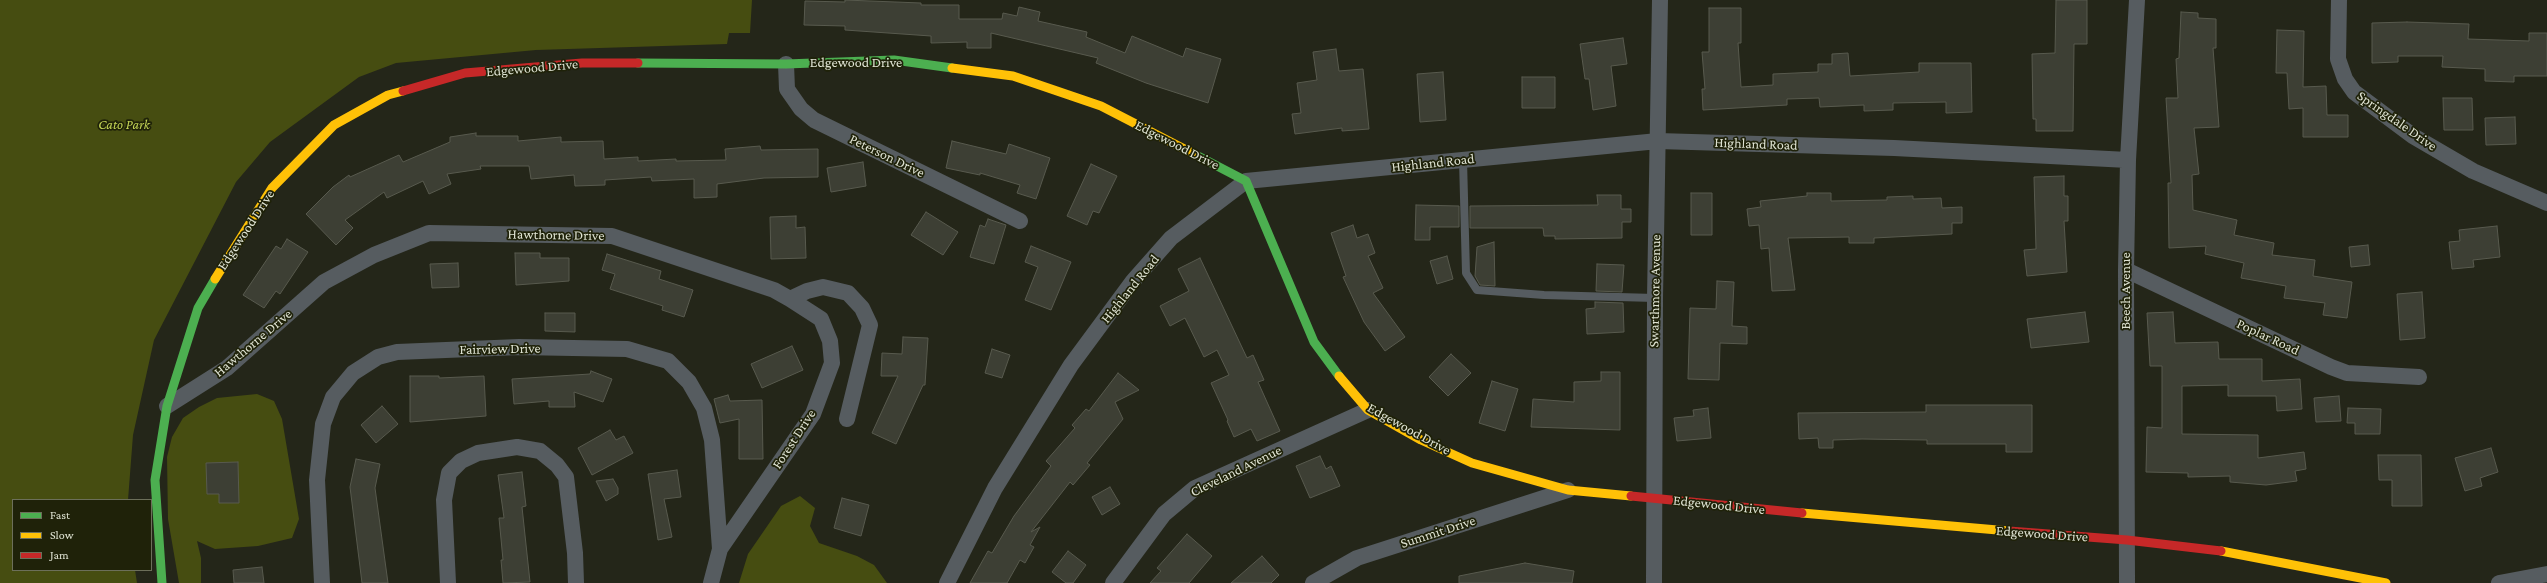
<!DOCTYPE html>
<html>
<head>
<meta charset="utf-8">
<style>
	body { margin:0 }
	#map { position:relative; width:2547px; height:583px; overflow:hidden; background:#242619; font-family:"Crimson Pro",serif }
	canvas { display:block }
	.legend { position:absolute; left:12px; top:499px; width:140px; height:72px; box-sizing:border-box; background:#1f2209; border:1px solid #6c6f5a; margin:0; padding:5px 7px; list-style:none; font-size:12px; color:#dfe3d3 }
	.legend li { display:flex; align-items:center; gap:8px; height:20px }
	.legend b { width:20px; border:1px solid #6c6f5a }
</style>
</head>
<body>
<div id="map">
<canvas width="2547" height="583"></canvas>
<ul class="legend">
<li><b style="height:5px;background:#4caf50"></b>Fast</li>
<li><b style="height:5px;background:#ffc107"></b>Slow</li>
<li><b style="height:5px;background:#c62828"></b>Jam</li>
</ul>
</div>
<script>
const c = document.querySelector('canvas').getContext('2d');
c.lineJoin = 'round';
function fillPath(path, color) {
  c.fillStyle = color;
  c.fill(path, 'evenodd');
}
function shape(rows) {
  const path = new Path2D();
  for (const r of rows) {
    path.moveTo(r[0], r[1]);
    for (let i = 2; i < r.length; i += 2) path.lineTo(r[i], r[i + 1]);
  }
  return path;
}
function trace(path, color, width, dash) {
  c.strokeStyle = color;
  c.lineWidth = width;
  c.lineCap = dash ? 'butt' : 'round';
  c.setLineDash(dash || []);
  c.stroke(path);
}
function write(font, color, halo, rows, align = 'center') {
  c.font = font + ' "Crimson Pro",serif';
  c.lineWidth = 3.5;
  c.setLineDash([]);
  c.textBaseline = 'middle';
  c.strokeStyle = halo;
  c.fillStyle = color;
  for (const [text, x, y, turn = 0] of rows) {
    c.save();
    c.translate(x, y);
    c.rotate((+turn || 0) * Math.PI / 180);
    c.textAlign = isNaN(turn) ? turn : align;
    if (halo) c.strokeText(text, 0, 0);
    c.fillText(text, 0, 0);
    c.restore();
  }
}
fillPath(shape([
	[0,0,752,0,750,33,729,33,727,44,536,50,396,63,359,77,270,142,236,182,154,340,133,435,128,500,13,500,13,570,135,570,137,583,0,583],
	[257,394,274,401,282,419,299,519,292,538,258,546,215,549,197,541,201,558,201,583,179,583,168,519,167,457,172,437,183,418,199,407,217,398],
	[800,496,815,508,810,526,819,543,857,556,874,565,887,583,739,583,748,554,781,506]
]), '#464d11');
const building = shape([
	[845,0,921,3,921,5,959,5,959,19,1002,19,1003,13,1017,16,1019,7,1040,12,1038,21,1087,32,1086,37,1125,53,1132,36,1183,57,1186,48,1221,59,1208,103,1146,83,1096,63,1098,58,991,33,991,48,967,48,967,42,931,43,931,36,845,30,845,26,804,25,805,1,845,2,845,0],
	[2056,0,2087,0,2087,44,2074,44,2073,131,2036,131,2036,119,2033,119,2032,54,2055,53,2056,0],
	[1709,8,1741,8,1741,43,1738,43,1741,87,1773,85,1773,74,1818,72,1818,64,1832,64,1832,54,1848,53,1850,76,1919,72,1919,63,1971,63,1972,112,1946,113,1946,102,1893,103,1893,110,1864,111,1864,105,1820,107,1819,98,1787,99,1787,105,1703,110,1702,89,1705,89,1702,52,1709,52,1709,8],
	[2181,12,2198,13,2198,18,2216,19,2216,48,2213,48,2219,127,2194,128,2199,174,2192,175,2193,210,2237,220,2234,235,2274,243,2272,255,2315,260,2313,276,2352,282,2347,318,2323,315,2325,303,2284,298,2286,286,2241,278,2244,263,2205,254,2206,246,2169,248,2168,183,2171,183,2166,98,2178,98,2176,59,2179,58,2181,12],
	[2407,22,2469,24,2468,39,2529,41,2529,33,2547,33,2547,76,2514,76,2514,82,2485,81,2485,69,2442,67,2443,56,2398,56,2398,62,2372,63,2372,23,2407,22],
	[2277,30,2304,31,2303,87,2326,86,2327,115,2348,115,2348,137,2303,137,2303,108,2289,109,2287,73,2276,73,2277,30],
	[1623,38,1627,64,1611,66,1616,106,1593,110,1589,79,1585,79,1580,44,1623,38],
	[1336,49,1339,71,1363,69,1369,129,1342,131,1342,128,1295,134,1292,114,1301,113,1297,83,1317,80,1313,52,1336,49],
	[1443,72,1446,120,1420,122,1417,74,1443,72],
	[1522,77,1555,77,1555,108,1522,108,1522,77],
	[2443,98,2472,98,2473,130,2444,130,2443,98],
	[2515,117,2516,144,2486,145,2485,118,2515,117],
	[476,133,476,136,518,136,518,141,561,137,561,142,603,141,604,159,638,157,638,161,676,159,676,161,726,160,725,149,760,146,761,150,818,149,818,177,764,178,717,184,717,197,694,198,694,179,652,181,651,177,605,180,605,185,575,186,574,175,531,179,529,166,480,166,481,169,447,174,451,184,429,194,423,181,387,198,384,192,345,220,353,228,336,245,306,214,333,187,349,175,350,177,399,155,403,162,450,142,450,137,476,133],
	[952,141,1006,154,1009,144,1050,158,1036,199,1017,193,1020,185,980,173,980,175,946,168,952,141],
	[863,162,866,186,831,192,827,168,863,162],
	[1091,164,1117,176,1099,213,1093,211,1087,225,1067,216,1091,164],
	[2064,176,2064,196,2068,196,2068,221,2064,221,2067,272,2027,276,2024,250,2036,249,2034,177,2064,176],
	[1691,193,1712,193,1712,235,1691,235,1691,193],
	[1807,193,1831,193,1831,201,1887,200,1887,197,1913,196,1913,199,1941,198,1942,208,1962,207,1962,223,1952,223,1952,234,1874,238,1874,243,1849,243,1849,237,1788,238,1795,290,1772,291,1769,248,1761,249,1759,225,1749,226,1747,209,1761,207,1760,201,1807,196,1807,193],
	[1597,195,1621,195,1621,209,1631,209,1631,222,1622,222,1622,238,1555,239,1555,236,1544,236,1543,228,1470,228,1470,206,1598,205,1597,195],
	[1416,205,1459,206,1459,227,1430,227,1430,240,1415,240,1416,205],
	[926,212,958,232,943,255,911,235,926,212],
	[796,216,796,228,805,227,806,258,771,259,770,217,796,216],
	[988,219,1006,225,994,264,970,257,980,225,985,227,988,219],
	[1353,225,1357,238,1368,234,1375,253,1368,256,1383,288,1373,293,1405,337,1385,351,1364,322,1343,277,1346,276,1331,233,1353,225],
	[2497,226,2500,257,2473,260,2474,267,2452,269,2449,242,2460,241,2459,230,2497,226],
	[287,239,308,252,280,294,276,291,264,308,243,295,276,246,281,249,287,239],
	[1494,242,1495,286,1480,285,1475,276,1477,247,1494,242],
	[2368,245,2370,265,2351,267,2349,247,2368,245],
	[1031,246,1071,262,1051,310,1025,300,1038,267,1025,262,1031,246],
	[515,253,540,253,540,258,569,258,569,281,516,285,515,253],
	[607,254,661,271,659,279,693,290,684,317,662,310,663,306,610,289,615,274,602,270,607,254],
	[1447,256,1453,279,1437,284,1430,261,1447,256],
	[1200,258,1247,358,1253,355,1264,380,1258,382,1280,431,1257,441,1251,429,1234,437,1227,421,1228,420,1211,383,1229,375,1217,350,1204,357,1185,318,1170,326,1160,306,1189,291,1178,269,1200,258],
	[458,263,459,287,432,288,430,264,458,263],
	[1597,264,1624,265,1622,292,1596,291,1597,264],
	[1717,281,1734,282,1732,326,1747,327,1747,344,1720,343,1719,380,1688,379,1690,308,1716,309,1717,281],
	[2422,292,2425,338,2400,340,2397,294,2422,292],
	[1595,302,1623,303,1624,332,1587,334,1586,309,1595,308,1595,302],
	[2085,312,2089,342,2031,348,2027,319,2085,312],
	[2173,312,2175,343,2218,342,2219,359,2262,359,2262,381,2300,379,2302,409,2277,411,2276,396,2228,396,2228,385,2182,386,2182,434,2258,435,2258,458,2304,452,2306,469,2295,471,2297,481,2266,485,2230,482,2230,476,2188,477,2188,473,2146,472,2147,427,2162,428,2162,366,2150,366,2147,313,2173,312],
	[545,313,575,313,575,332,545,331,545,313],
	[903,337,928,338,925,385,923,385,896,444,872,433,898,376,881,376,882,353,902,354,903,337],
	[792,346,803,370,762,388,751,364,792,346],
	[992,349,1010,355,1002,378,985,373,992,349],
	[1451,354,1471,373,1448,396,1429,377,1451,354],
	[591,371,612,379,603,402,574,392,575,407,549,407,549,401,514,404,512,379,590,374,591,371],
	[1601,372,1620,372,1620,430,1531,427,1533,399,1574,402,1574,382,1601,381,1601,372],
	[1118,373,1139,390,1115,402,1123,419,1087,463,1090,465,1073,485,1070,482,1031,532,1040,527,1030,545,1034,547,1025,563,1020,560,1007,583,970,583,988,551,992,553,1014,516,1051,466,1046,461,1075,428,1072,425,1086,409,1089,411,1118,373],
	[410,376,439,376,439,378,484,376,486,416,410,422,410,376],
	[1492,381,1518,389,1505,431,1479,423,1492,381],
	[728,395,730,401,762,400,763,459,739,459,739,419,720,423,714,399,728,395],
	[2339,396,2341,421,2316,422,2314,398,2339,396],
	[1926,405,2032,405,2032,452,2006,452,2006,444,1927,444,1927,440,1862,439,1833,440,1833,448,1819,448,1818,438,1799,439,1798,413,1926,412,1926,405],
	[382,406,398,424,376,443,361,425,382,406],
	[1708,408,1711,438,1677,441,1674,418,1694,416,1693,410,1708,408],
	[2348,408,2381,409,2380,434,2355,434,2355,423,2347,423,2348,408],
	[610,430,616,440,624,436,633,453,592,475,578,448,610,430],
	[2491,448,2498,472,2480,478,2482,486,2465,491,2455,458,2491,448],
	[2378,455,2421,455,2422,506,2392,506,2392,480,2379,480,2378,455],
	[1320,456,1326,469,1331,466,1340,486,1310,498,1296,466,1320,456],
	[356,459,380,464,375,488,388,583,362,583,350,487,356,459],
	[238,462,239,503,219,503,219,494,207,494,206,463,238,462],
	[677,470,681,497,664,499,672,537,658,540,648,474,677,470],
	[522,472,526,506,522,507,530,582,503,583,501,560,503,560,499,518,504,518,498,475,522,472],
	[613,479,618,488,618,494,606,501,596,481,613,479],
	[1110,487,1120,504,1102,515,1092,497,1110,487],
	[842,498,869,505,861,536,834,528,842,498],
	[1187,534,1212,556,1189,583,1150,583,1161,571,1157,568,1187,534],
	[1068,551,1086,565,1073,583,1066,583,1052,572,1068,551],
	[1262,556,1279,575,1271,583,1231,583,1262,556],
	[1525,563,1574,571,1572,583,1459,583,1459,576,1525,563],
	[262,567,264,583,234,583,233,570,262,567]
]);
fillPath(building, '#3d3f34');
trace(building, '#585a4e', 1);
trace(shape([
	[1463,160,1466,273,1477,290,1544,295,1655,298]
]), '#565c60', 8);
trace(shape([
	[2339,0,2338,59,2345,79,2354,92,2413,136,2473,171,2547,203],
	[786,64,787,89,801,109,814,120,1020,221],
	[2126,270,2331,367,2347,373,2419,377],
	[167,406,227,368,324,282,374,255,429,233,612,236,774,290,790,299,807,291,823,287,848,293,862,308,870,325,847,419],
	[322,583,317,480,323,424,333,397,353,373,378,357,397,352,519,347,627,349,668,361,689,382,704,408,712,440,720,549],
	[448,583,444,500,449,473,461,461,478,453,517,447,540,451,557,465,566,477,575,553,576,583],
	[711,583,720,549,813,414,832,363,830,341,821,319,790,299],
	[947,583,995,488,1071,365,1133,281,1171,238,1246,181,1658,141,1894,148,2128,160],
	[1113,583,1164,514,1195,488,1368,410],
	[1313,583,1357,558,1568,490],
	[1654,583,1655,298,1660,0],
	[2127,583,2126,270,2128,160,2137,0],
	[2499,583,2547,574]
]), '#565c60', 16);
trace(shape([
	[638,63,786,64,894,60,952,68],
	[1196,155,1246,181,1314,342,1339,376],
	[162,583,155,480,167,406,198,308,215,279]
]), '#4caf50', 9);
trace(shape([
	[952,68,1013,76,1101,106,1196,155],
	[215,279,272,188,334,125,388,95,403,91],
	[1339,376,1368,410,1421,440,1472,463,1568,490,1631,496],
	[1802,513,2009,531],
	[2221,551,2386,583]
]), '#ffc107', 9);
trace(shape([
	[403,91,465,73,582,63,638,63],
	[1631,496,1802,513],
	[2009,531,2127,540,2221,551]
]), '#c62828', 9);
write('14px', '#dfe3d3', '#1f2209', [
	["Edgewood Drive",856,63],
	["Edgewood Drive",532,68,-5],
	["Springdale Drive",2397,121,35],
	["Highland Road",1756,144,2],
	["Edgewood Drive",1177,145,27],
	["Peterson Drive",887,156,26],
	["Highland Road",1433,163,-6],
	["Edgewood Drive",246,230,-57],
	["Hawthorne Drive",556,235,1],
	["Highland Road",1130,289,-51],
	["Swarthmore Avenue",1655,291,-89],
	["Beech Avenue",2126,291,-90],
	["Poplar Road",2268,337,25],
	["Hawthorne Drive",253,343,-40],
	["Fairview Drive",500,349,-1],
	["Edgewood Drive",1409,429,29],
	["Forest Drive",794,439,-57],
	["Cleveland Avenue",1236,471,-26],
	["Edgewood Drive",1719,505,6],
	["Summit Drive",1438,532,-18],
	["Edgewood Drive",2042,534,4]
]);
write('italic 14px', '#c2d354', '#1f2209', [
	["Cato Park",124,125]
]);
</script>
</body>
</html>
